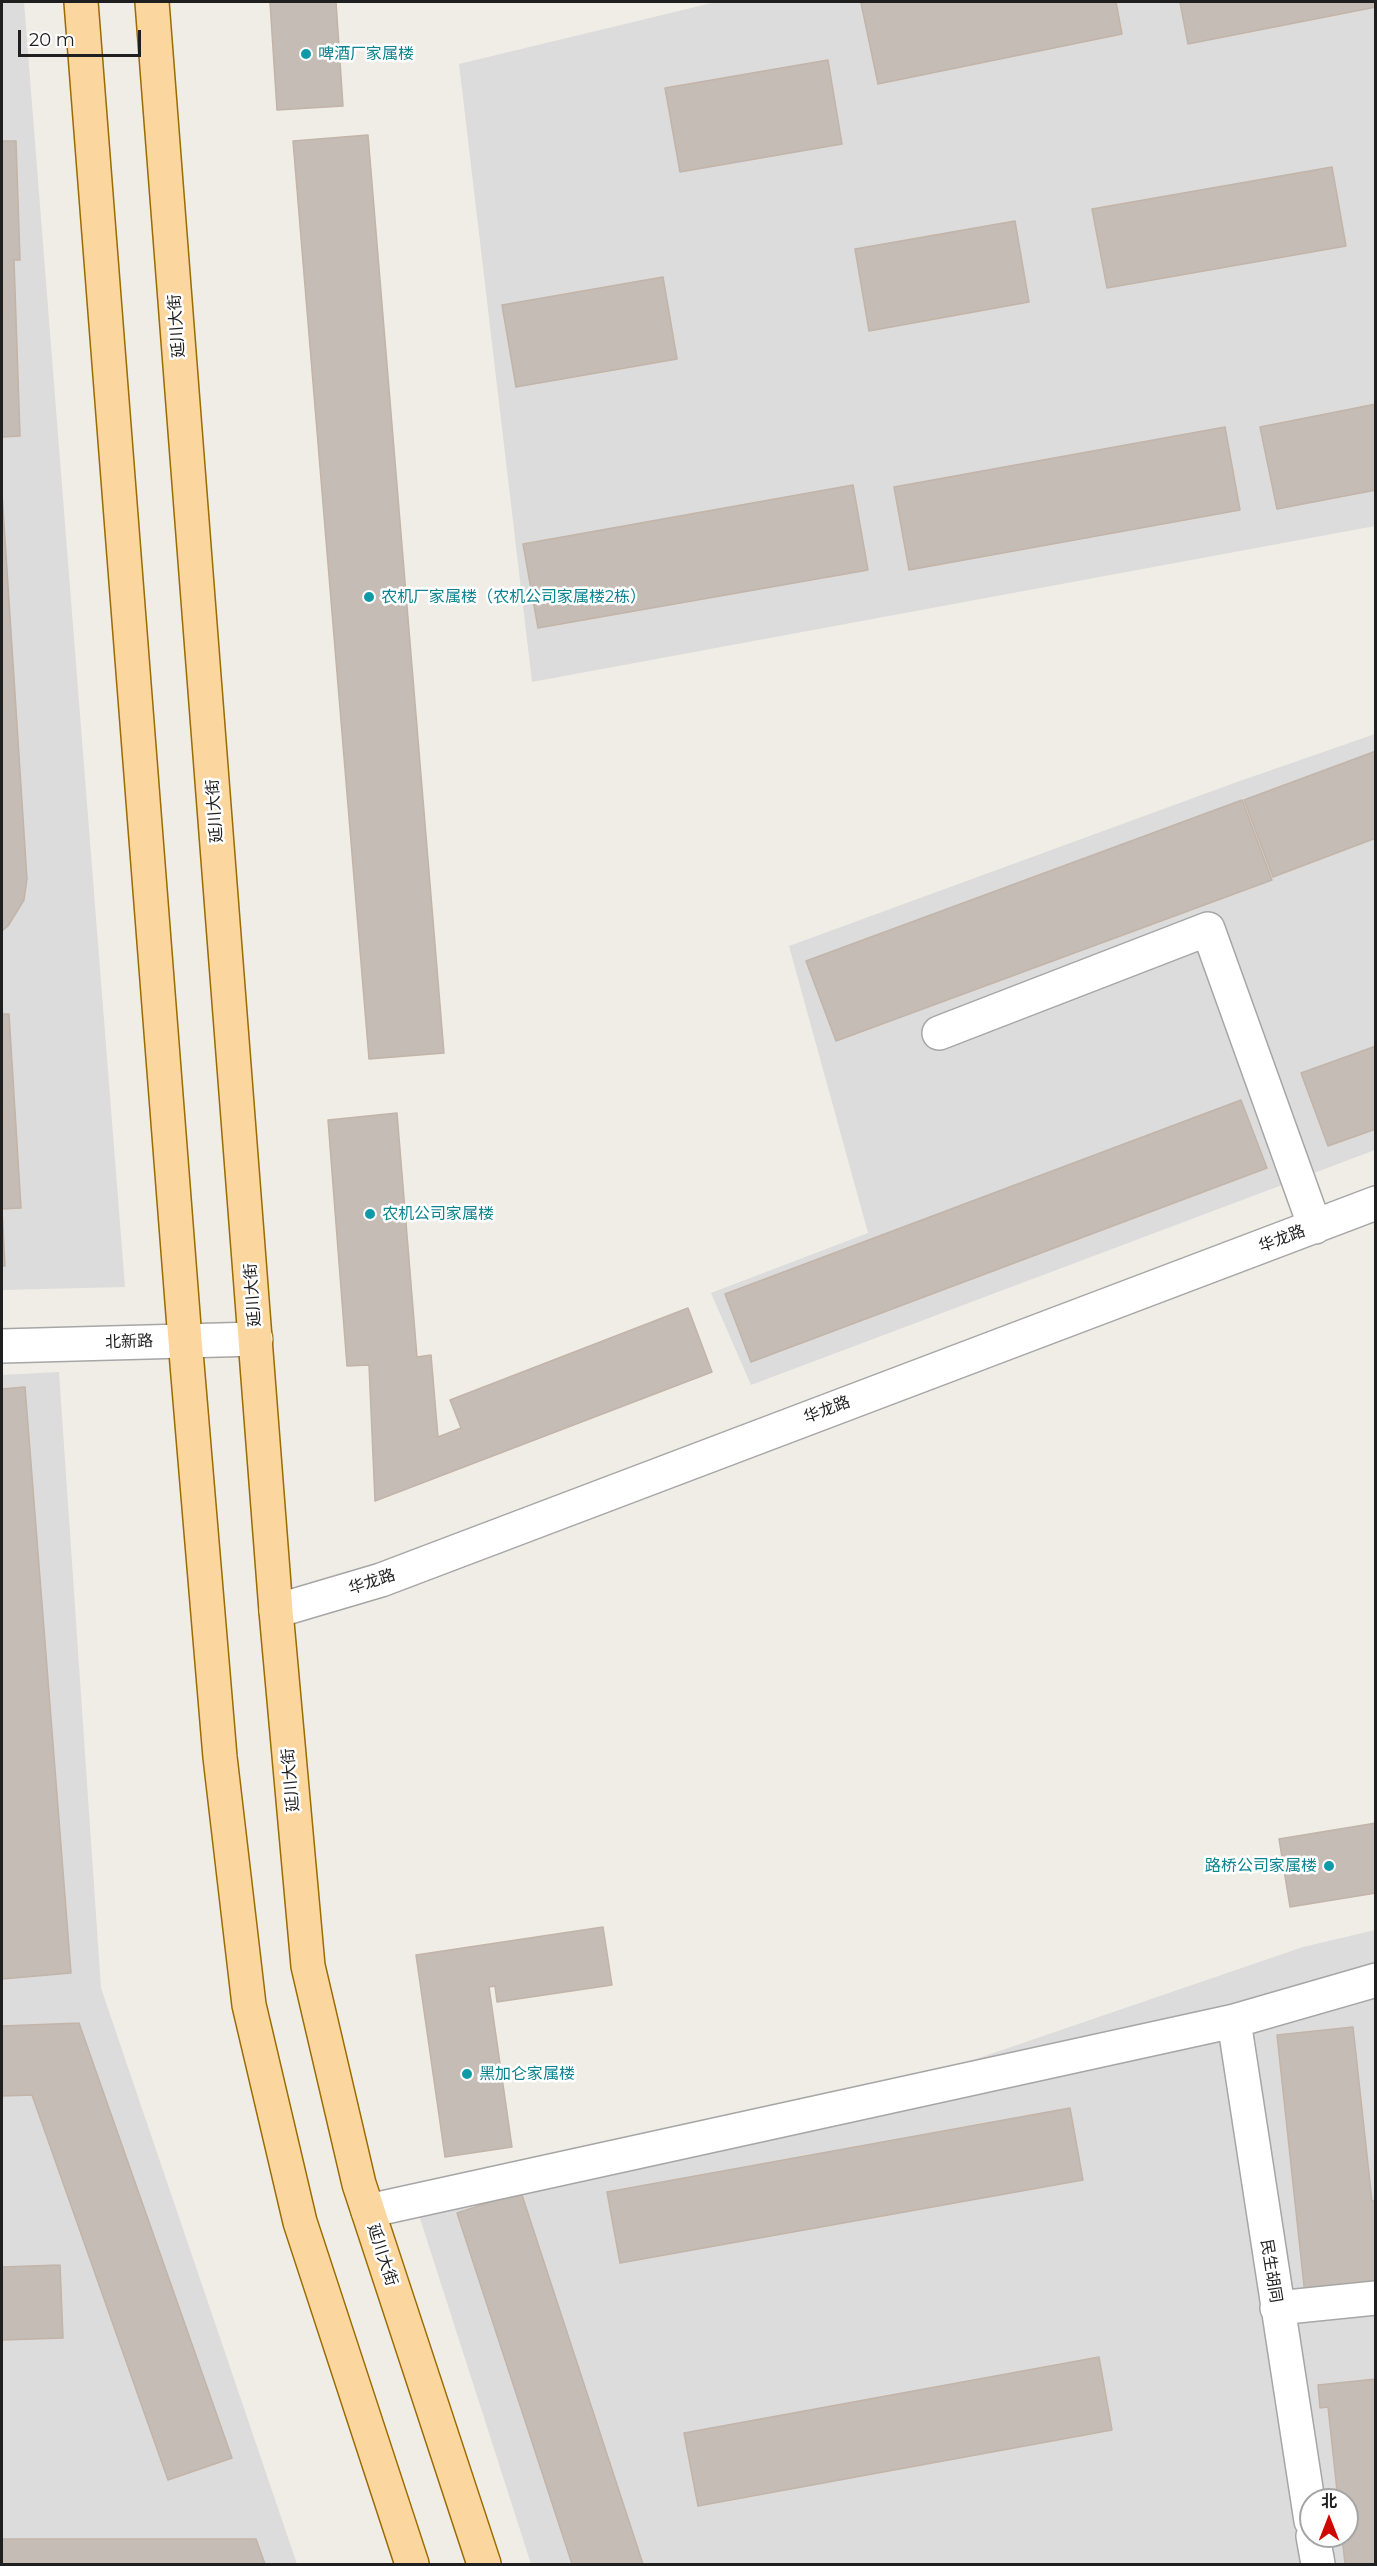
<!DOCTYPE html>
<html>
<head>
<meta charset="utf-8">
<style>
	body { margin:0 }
	#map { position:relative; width:1377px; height:2566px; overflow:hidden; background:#f0ede6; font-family:Montserrat,"Noto Sans SC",sans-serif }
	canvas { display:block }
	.frame { position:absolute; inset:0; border:3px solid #1f1f1f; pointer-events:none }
	.north { position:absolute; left:1299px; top:2488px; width:60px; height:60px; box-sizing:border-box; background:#fff; border:2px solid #a5a5a5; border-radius:50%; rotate:0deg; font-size:16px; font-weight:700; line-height:24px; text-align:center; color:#1f1f1f }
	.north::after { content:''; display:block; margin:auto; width:21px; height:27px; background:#ce0701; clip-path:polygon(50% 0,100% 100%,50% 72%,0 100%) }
	.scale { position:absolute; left:18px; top:30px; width:123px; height:27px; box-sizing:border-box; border:3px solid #1f1f1f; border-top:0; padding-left:8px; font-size:18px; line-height:21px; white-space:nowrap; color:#1f1f1f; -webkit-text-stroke:4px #fff; paint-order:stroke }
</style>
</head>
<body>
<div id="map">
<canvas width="1377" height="2566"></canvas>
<div class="frame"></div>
<div class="north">北</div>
<div class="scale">20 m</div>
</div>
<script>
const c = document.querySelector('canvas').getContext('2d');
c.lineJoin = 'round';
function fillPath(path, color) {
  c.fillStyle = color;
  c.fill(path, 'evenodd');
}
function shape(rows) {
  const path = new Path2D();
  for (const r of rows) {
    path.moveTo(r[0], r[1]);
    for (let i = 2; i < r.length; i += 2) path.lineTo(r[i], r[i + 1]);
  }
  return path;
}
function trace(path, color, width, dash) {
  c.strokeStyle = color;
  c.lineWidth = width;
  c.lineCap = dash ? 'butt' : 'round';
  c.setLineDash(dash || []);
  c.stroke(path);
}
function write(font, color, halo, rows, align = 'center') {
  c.font = font + ' Montserrat,"Noto Sans SC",sans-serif';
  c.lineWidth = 5;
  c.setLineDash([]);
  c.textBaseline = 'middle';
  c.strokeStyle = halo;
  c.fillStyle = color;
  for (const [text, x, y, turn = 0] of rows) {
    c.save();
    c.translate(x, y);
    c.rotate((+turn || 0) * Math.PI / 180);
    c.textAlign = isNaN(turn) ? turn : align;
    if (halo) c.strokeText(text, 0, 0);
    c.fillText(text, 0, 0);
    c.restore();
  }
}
fillPath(shape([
	[2,2,24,2,125,1287,2,1290],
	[716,2,1375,2,1375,526,532,682,459,64],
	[1375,734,1375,1150,751,1385,711,1293,868,1233,789,946,1237,782],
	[59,1372,101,1988,297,2564,2,2564,2,1375],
	[1375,1930,1375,2564,531,2564,416,2206,830,2109,1303,1947],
	[1311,2500,1347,2500,1347,2536,1311,2536]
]), '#dddcdc');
const building = shape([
	[270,2,336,2,343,106,277,110,270,2],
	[869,2,1116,2,1122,34,878,84,861,3,869,2],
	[1180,2,1376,2,1376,7,1188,44,1180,2],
	[828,60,842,144,680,172,665,88,828,60],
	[368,135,444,1053,369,1059,293,141,368,135],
	[2,141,16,141,20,260,14,260,20,436,2,437,2,141],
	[1332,167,1346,246,1107,288,1092,209,1332,167],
	[1015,221,1029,302,869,331,855,249,1015,221],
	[663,277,677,359,516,387,502,305,663,277],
	[1376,404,1376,490,1277,509,1260,427,1376,404],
	[1225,427,1240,510,909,570,894,487,1225,427],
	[853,485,868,570,538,628,523,544,853,485],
	[2,493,27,879,24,900,8,926,2,931,2,493],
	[1376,751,1376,838,1273,877,1244,800,1376,751],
	[1242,800,1272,880,836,1041,806,961,1242,800],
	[2,1014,9,1014,21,1208,2,1209,5,1266,2,1266,2,1014],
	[1376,1046,1376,1129,1328,1146,1301,1073,1376,1046],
	[1241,1100,1267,1168,751,1362,725,1294,1241,1100],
	[397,1113,417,1357,431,1355,438,1437,461,1428,450,1400,688,1308,712,1372,375,1501,369,1365,347,1366,328,1120,397,1113],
	[25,1387,71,1973,2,1979,2,1389,25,1387],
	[1376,1823,1376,1893,1290,1907,1279,1839,1376,1823],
	[603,1927,612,1985,497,2002,495,1986,489,1987,512,2147,445,2157,416,1955,603,1927],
	[79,2023,232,2458,168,2480,32,2095,2,2096,2,2026,79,2023],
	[1353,2027,1372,2201,1376,2201,1376,2287,1305,2295,1277,2035,1353,2027],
	[1070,2108,1083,2180,620,2263,607,2192,1070,2108],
	[521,2192,643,2564,572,2564,457,2213,521,2192],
	[60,2265,63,2338,2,2340,2,2267,60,2265],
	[1099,2357,1112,2430,698,2506,684,2433,1099,2357],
	[1376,2379,1376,2564,1345,2564,1342,2536,1347,2536,1347,2500,1338,2500,1328,2407,1320,2408,1318,2385,1376,2379],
	[2,2539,256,2539,265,2564,2,2564,2,2539]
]);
fillPath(building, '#c5bcb5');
trace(building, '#c2b4a8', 1.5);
const minor = shape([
	[939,1033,1208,929,1315,1227],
	[2,1346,256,1339],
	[276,1611,381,1580,1376,1203],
	[1234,2021,1311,2521],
	[368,2211,1234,2021,1376,1980],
	[1277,2308,1376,2298],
	[1313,2536,1318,2564]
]);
const major = shape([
	[81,2,185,1340,220,1757,249,2005,300,2222,412,2564],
	[152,2,276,1611,308,1966,359,2184,484,2564]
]);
trace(minor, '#a6a6a6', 36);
trace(major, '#9a6c01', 36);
trace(minor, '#fff', 33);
trace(major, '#fbd69f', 33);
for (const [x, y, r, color] of [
	[306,54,6,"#0f9aa8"],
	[369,597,6,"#0f9aa8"],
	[370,1214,6,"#0f9aa8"],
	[1329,1866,6,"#0f9aa8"],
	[467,2074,6,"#0f9aa8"]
]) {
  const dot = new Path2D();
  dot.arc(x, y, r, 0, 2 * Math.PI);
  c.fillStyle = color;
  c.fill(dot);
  trace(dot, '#fff', 2);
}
write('16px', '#0d838f', '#fff', [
	["啤酒厂家属楼",318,54],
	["农机厂家属楼（农机公司家属楼2栋）",381,597],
	["农机公司家属楼",382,1214],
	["路桥公司家属楼",1317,1866,"right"],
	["黑加仑家属楼",479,2074]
], 'left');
write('16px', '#1f1f1f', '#fff', [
	["延川大街",177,326,-94],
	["延川大街",215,811,-94],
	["华龙路",1282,1239,-21],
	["延川大街",253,1295,-94],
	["北新路",129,1342,-2],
	["华龙路",827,1410,-21],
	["华龙路",372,1582,-18],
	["延川大街",291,1780,-95],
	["延川大街",382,2255,72],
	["民生胡同",1271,2271,81]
]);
</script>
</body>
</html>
